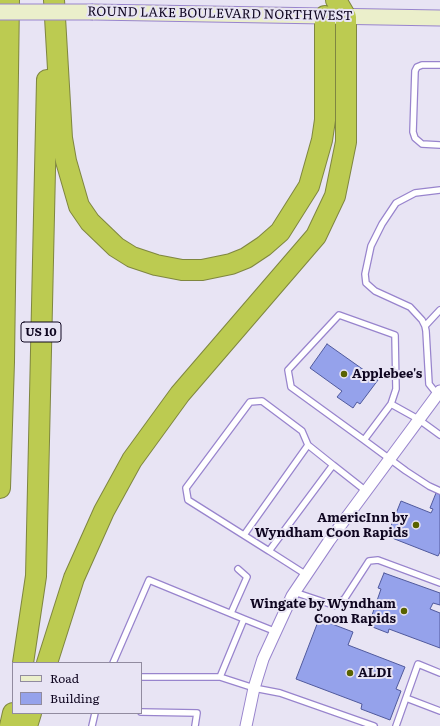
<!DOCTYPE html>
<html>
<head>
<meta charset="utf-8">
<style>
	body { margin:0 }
	#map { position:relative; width:440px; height:726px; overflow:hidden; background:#e8e4f4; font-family:Literata,serif }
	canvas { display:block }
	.legend { position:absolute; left:12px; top:662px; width:130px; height:52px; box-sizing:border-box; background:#e8e4f4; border:1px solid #918b9f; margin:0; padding:5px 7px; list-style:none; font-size:12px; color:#0f0620 }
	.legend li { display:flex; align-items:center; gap:8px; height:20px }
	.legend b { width:20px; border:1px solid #918b9f }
</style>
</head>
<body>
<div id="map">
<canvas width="440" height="726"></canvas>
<ul class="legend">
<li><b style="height:5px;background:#ebefcb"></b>Road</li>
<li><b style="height:11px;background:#95a2eb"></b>Building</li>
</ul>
</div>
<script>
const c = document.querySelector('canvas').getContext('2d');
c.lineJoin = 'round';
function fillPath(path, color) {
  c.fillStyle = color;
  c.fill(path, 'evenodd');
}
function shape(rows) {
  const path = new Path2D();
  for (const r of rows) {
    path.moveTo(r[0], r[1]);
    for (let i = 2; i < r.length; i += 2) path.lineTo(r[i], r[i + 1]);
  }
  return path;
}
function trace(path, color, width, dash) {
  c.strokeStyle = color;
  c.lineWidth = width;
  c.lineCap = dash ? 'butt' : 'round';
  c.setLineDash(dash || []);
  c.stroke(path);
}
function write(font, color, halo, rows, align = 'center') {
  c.font = font + ' Literata,serif';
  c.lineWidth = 4;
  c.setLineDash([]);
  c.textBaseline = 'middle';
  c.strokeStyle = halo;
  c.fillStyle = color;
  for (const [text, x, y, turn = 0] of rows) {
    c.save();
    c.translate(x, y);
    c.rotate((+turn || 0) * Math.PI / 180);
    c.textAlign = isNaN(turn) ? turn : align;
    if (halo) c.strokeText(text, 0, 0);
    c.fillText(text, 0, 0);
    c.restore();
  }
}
const building = shape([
	[327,344,378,380,360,404,357,402,353,408,337,397,342,391,310,368,327,344],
	[436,493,440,494,440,552,438,556,387,536,401,501,431,513,433,509,430,508,436,493],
	[384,573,440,593,440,605,433,603,430,609,440,613,440,648,389,629,388,633,370,626,372,621,370,621,381,589,378,588,384,573],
	[319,619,353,632,348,645,405,667,396,689,401,691,390,720,361,709,362,704,296,679,319,619]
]);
fillPath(building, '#95a2eb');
trace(building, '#50599c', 1);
const service = shape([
	[440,65,422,65,417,67,415,71,413,132,415,138,422,144,440,145],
	[425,326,422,320,410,307,375,291,366,283,365,274,371,246,382,224,396,203,415,193,440,190],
	[437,394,429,384,426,331,425,326,440,310],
	[440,435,418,419,391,404,364,440,406,471,429,486,440,491],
	[364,440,291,387,288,370,339,315,395,335,396,389,391,404],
	[244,535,308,445],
	[269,551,188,500,186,488,250,402,262,401,302,431,308,445,333,465],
	[305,574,269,551,333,465,366,491],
	[294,592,336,606,345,598,369,561,378,560,440,583],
	[231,613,247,577,238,569],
	[274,631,244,619,220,677,254,688,280,693,374,726],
	[113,663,149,580,244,619],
	[141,677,220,677],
	[406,698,440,711],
	[141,712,197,713,195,726],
	[92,726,95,713],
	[396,726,418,664,440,673]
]);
const minor = shape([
	[246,726,254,688,263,659,292,596,329,541,440,391]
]);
const secondary = shape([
	[93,12,440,18]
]);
const motorway = shape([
	[54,0,62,138,66,161,79,206,90,222,116,247,132,257,156,265,182,270,202,270,231,264,246,258,264,246,280,232,309,186,322,140,325,120,325,16],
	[0,488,4,362,9,0],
	[23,663,36,576,47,80],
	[47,663,74,578,104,511,132,460,180,394,316,236,335,196,346,142,346,17,336,0],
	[10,726,13,713],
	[27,726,31,713]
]);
trace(service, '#9884cd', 8);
trace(minor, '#9884cd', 13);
trace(secondary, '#9884cd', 17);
trace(motorway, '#7f8640', 22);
trace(service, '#fff', 5.5);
trace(minor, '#fff', 11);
trace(secondary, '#ebefcb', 15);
trace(motorway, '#bccb51', 20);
const secondaryBridge = shape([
	[0,12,93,12]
]);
trace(secondaryBridge, '#9884cd', 17, []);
trace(secondaryBridge, '#ebefcb', 15);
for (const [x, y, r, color] of [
	[344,374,4,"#596200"],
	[416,525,4,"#596200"],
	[404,611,4,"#596200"],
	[350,673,4,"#596200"]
]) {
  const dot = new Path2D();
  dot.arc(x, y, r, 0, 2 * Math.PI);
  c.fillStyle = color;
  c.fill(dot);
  trace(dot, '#e8e4f4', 1.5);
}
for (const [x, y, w] of [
	[41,332,40]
]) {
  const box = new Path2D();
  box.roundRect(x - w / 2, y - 10, w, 20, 3);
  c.fillStyle = '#e8e4f4';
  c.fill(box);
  trace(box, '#0f0620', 1);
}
write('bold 12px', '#0f0620', null, [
	["US 10",41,332]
]);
write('13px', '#0f0620', '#e8e4f4', [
	["ROUND LAKE BOULEVARD NORTHWEST",220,14,1]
]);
write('bold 13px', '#0f0620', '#e8e4f4', [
	["Applebee's",352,374],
	["AmericInn by",408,518,"right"],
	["Wyndham Coon Rapids",408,533,"right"],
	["Wingate by Wyndham",396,604,"right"],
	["Coon Rapids",396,619,"right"],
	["ALDI",358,673]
], 'left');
</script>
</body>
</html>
